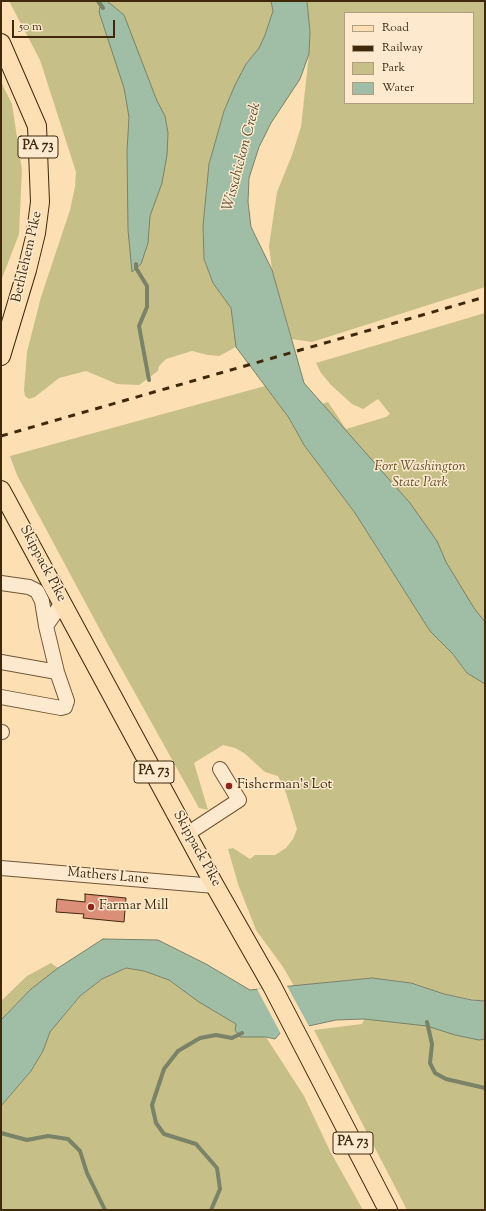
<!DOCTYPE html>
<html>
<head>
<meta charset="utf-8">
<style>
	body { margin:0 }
	#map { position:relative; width:486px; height:1211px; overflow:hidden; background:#fcdfb3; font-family:"Sorts Mill Goudy",serif }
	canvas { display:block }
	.frame { position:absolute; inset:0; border:2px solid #40290b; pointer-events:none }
	.legend { position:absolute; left:344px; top:12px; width:130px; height:92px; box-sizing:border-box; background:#fdeace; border:1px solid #b19d80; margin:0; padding:5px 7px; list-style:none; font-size:12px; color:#40290b }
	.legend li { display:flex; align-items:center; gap:8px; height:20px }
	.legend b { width:20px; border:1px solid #b19d80 }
	.scale { position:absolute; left:12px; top:20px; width:103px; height:18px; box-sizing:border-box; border:2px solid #40290b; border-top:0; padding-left:5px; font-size:12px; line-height:14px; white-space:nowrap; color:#40290b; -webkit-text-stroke:3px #fdeace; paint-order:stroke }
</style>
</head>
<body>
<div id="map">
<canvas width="486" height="1211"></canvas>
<div class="frame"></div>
<ul class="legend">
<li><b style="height:5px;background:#fcdfb3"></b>Road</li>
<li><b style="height:5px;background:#40290b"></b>Railway</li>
<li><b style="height:11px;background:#c6c088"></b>Park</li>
<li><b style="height:11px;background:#a0bda6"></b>Water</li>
</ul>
<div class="scale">50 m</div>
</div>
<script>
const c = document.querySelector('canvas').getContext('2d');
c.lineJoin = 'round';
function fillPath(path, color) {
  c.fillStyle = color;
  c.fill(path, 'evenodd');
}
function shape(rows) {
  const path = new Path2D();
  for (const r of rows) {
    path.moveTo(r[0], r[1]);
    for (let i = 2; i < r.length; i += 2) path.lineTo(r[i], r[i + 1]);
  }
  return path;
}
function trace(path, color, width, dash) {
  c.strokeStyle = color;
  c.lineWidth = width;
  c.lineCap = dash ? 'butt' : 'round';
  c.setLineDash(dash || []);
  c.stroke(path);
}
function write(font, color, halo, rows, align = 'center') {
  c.font = font + ' "Sorts Mill Goudy",serif';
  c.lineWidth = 3;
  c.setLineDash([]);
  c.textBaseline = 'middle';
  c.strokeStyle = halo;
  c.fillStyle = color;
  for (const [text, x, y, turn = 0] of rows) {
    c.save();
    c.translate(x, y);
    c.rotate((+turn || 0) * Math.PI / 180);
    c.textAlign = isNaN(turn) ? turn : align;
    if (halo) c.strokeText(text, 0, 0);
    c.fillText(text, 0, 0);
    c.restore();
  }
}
fillPath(shape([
	[9,1,271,1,273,11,265,35,259,48,246,64,224,111,209,164,203,226,204,259,213,283,231,308,236,347,219,356,208,355,192,351,166,359,159,366,158,371,139,385,117,384,86,371,59,378,35,397,29,399,25,396,24,390,27,352,41,297,70,210,75,187,76,172,40,60],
	[307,1,485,1,485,287,312,342,292,339,272,270,269,246,277,192,292,155,301,127,309,54,310,32],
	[345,13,473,13,473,103,345,103],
	[1,82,12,104,22,170,19,234,1,281],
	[485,313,485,1210,407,1210,314,1030,362,1024,364,1019,385,1021,481,1001,444,994,411,983,372,978,294,986,283,967,256,930,238,884,228,849,233,848,250,859,255,855,275,855,286,848,293,839,297,829,286,793,278,776,265,772,244,753,235,748,223,745,194,763,208,810,199,808,106,641,17,475,10,456,265,386,289,418,304,445,355,513,430,631,452,653,467,673,295,412,328,402,346,429,386,417,390,414,378,399,363,409,352,404,331,385,321,373,316,363],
	[51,963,58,968,31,989,1,1020,1,1001,27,976],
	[126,968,144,971,169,980,218,1013,236,1024,266,1037,304,1096,330,1151,363,1210,1,1210,1,1106,31,1071,43,1051,50,1032,80,996,102,979]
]), '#c6c088');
const water = shape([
	[101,1,107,1,124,15,157,101,165,116,168,133,167,155,162,183,150,216,148,243,141,264,132,272,128,230,127,151,129,117,124,88,99,12,101,1],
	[271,1,307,1,310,32,309,54,300,79,271,123,259,147,249,178,248,202,251,227,272,270,304,383,410,503,437,541,446,562,474,608,485,622,485,684,467,673,452,653,430,631,355,513,304,445,289,418,236,347,231,308,213,283,204,259,203,226,209,164,224,111,235,85,246,64,259,48,265,35,273,11,271,1],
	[103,939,158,940,206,964,250,990,372,978,411,983,444,994,472,1000,485,1001,485,1039,479,1040,455,1035,427,1026,364,1019,336,1020,281,1032,275,1039,266,1037,240,1037,235,1030,236,1024,199,1002,169,980,144,971,126,968,102,979,80,996,50,1032,43,1051,31,1071,1,1106,1,1020,31,989,58,968,103,939]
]);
fillPath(water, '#a0bda6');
trace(water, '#7a8268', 1);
fillPath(shape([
	[286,984,310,1028,281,1034,257,989]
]), '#fcdfb3');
trace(shape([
	[98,1,103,8],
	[136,264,136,268,147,286,147,307,139,326,149,380],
	[427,1022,432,1044,430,1063,435,1073,446,1079,485,1088],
	[1,1133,27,1140,48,1136,68,1139,80,1151,87,1173,105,1210],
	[211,1210,220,1189,217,1168,196,1144,164,1134,156,1123,152,1105,164,1069,178,1051,200,1038,216,1035,232,1038,242,1033]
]), '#7a8268', 4);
const building = shape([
	[85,894,126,898,124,922,83,918,84,914,56,912,57,899,85,902,85,894]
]);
fillPath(building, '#db8e78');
trace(building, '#40290b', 1);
const minor = shape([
	[1,583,29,587,37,591,42,601,46,626],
	[1,662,57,672],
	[1,697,61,708,65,707,67,701,57,672,46,626,62,603],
	[1,732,2,732],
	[187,834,239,800,220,769],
	[1,868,215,886]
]);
const major = shape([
	[1,43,37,126,40,202,36,233,27,270,1,356],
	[1,490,215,886,272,986,388,1210]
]);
trace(minor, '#6f5635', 16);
trace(major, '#40290b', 20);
trace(minor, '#fdeace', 14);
trace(major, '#fcdfb3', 18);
trace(shape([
	[1,436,485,297]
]), '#40290b', 3, [7, 7]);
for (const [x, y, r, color] of [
	[229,786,4,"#8f2418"],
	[91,907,4,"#8f2418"]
]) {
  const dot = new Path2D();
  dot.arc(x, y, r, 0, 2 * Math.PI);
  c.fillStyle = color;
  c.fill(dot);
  trace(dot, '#fdeace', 1.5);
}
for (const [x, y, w] of [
	[38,147,40],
	[154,772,40],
	[353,1143,40]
]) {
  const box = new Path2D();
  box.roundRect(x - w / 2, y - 11, w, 22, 3);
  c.fillStyle = '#fdeace';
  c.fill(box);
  trace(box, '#40290b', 1);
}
write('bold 13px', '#40290b', null, [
	["PA 73",38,147],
	["PA 73",154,772],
	["PA 73",353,1143]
]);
write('14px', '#40290b', '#fdeace', [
	["Bethlehem Pike",28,257,-77],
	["Skippack Pike",42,564,62],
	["Skippack Pike",196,849,61],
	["Mathers Lane",108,877,5]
]);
write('italic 14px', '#624f2a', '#fdeace', [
	["Fort Washington",420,468],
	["State Park",420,484]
]);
write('14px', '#40290b', '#fdeace', [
	["Fisherman's Lot",237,786],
	["Farmar Mill",99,907]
], 'left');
write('italic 15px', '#584e32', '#fdeace', [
	["Wissahickon Creek",243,157,-75]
]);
</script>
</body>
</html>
